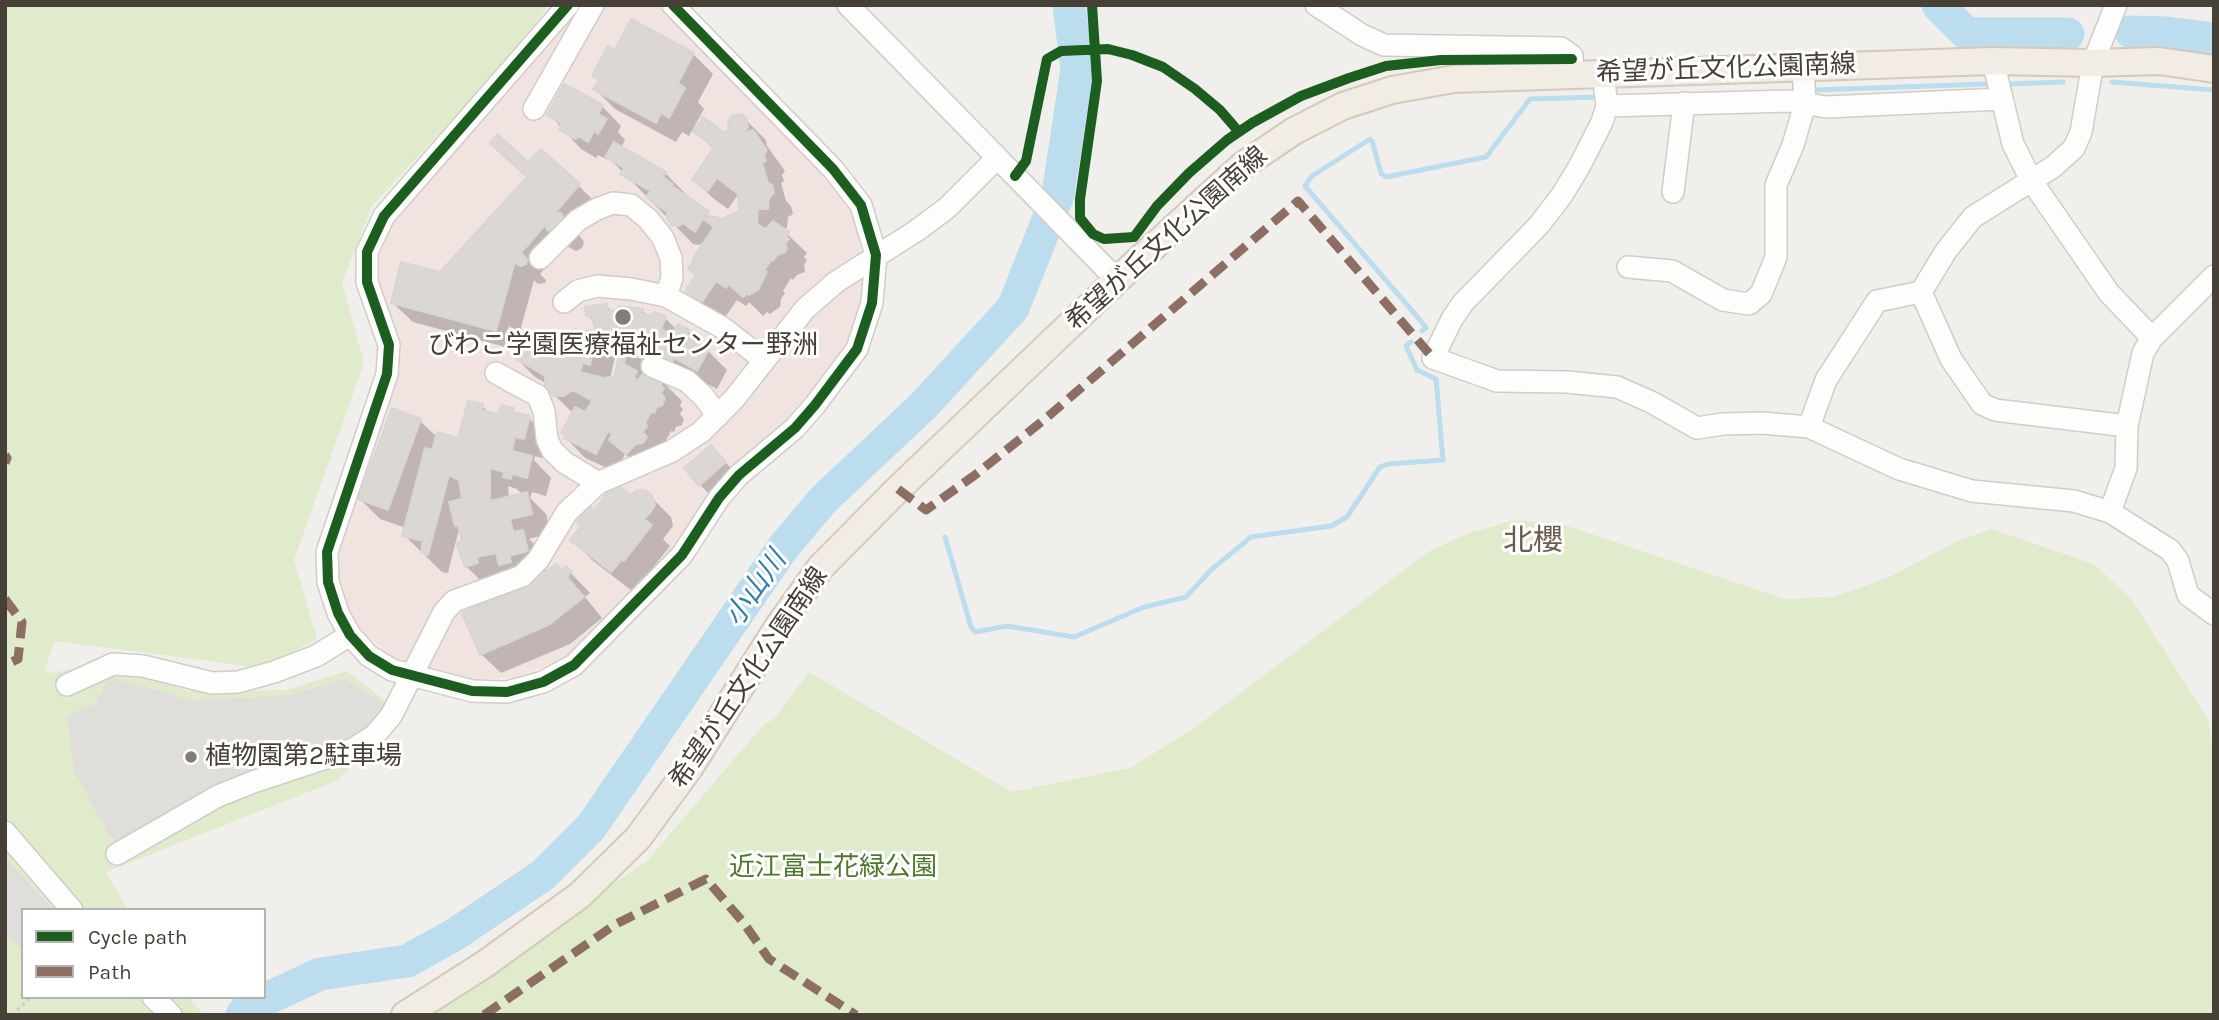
<!DOCTYPE html>
<html>
<head>
<meta charset="utf-8">
<style>
	body { margin:0 }
	#map { position:relative; width:2219px; height:1020px; overflow:hidden; background:#f1efeb; font-family:Karla,sans-serif }
	canvas { display:block }
	.frame { position:absolute; inset:0; border:7px solid #474037; pointer-events:none }
	.legend { position:absolute; left:21px; top:908px; width:245px; height:91px; box-sizing:border-box; background:#fff; border:2px solid #b5b3af; margin:0; padding:9px 12px; list-style:none; font-size:21px; color:#474037 }
	.legend li { display:flex; align-items:center; gap:14px; height:35px }
	.legend b { width:35px; border:2px solid #b5b3af }
</style>
</head>
<body>
<div id="map">
<canvas width="2219" height="1020"></canvas>
<div class="frame"></div>
<ul class="legend">
<li><b style="height:9px;background:#1b5e20"></b>Cycle path</li>
<li><b style="height:9px;background:#8d6e63"></b>Path</li>
</ul>
</div>
<script>
const c = document.querySelector('canvas').getContext('2d');
c.lineJoin = 'round';
function fillPath(path, color) {
  c.fillStyle = color;
  c.fill(path, 'evenodd');
}
function shape(rows) {
  const path = new Path2D();
  for (const r of rows) {
    path.moveTo(r[0], r[1]);
    for (let i = 2; i < r.length; i += 2) path.lineTo(r[i], r[i + 1]);
  }
  return path;
}
function trace(path, color, width, dash) {
  c.strokeStyle = color;
  c.lineWidth = width;
  c.lineCap = dash ? 'butt' : 'round';
  c.setLineDash(dash || []);
  c.stroke(path);
}
function write(font, color, halo, rows, align = 'center') {
  c.font = font + ' Karla,"Noto Sans JP",sans-serif';
  c.lineWidth = 6;
  c.setLineDash([]);
  c.textBaseline = 'middle';
  c.strokeStyle = halo;
  c.fillStyle = color;
  for (const [text, x, y, turn = 0] of rows) {
    c.save();
    c.translate(x, y);
    c.rotate((+turn || 0) * Math.PI / 180);
    c.textAlign = isNaN(turn) ? turn : align;
    if (halo) c.strokeText(text, 0, 0);
    c.fillText(text, 0, 0);
    c.restore();
  }
}
fillPath(shape([
	[580,5,658,5,855,210,865,290,846,344,794,414,728,473,675,549,563,659,515,677,473,680,398,662,358,628,338,583,340,546,402,350,379,288,377,259,393,224]
]), '#f0e3e0');
fillPath(shape([
	[5,5,548,5,532,28,463,108,372,206,342,282,364,363,294,560,317,639,262,668,55,641,44,671,53,673,95,664,189,691,286,690,347,671,405,716,336,781,106,872,128,910,23,910,23,997,188,997,204,1015,5,1015],
	[1515,520,1559,523,1784,599,1834,597,1889,577,1958,541,1991,529,2094,564,2132,600,2208,719,2214,760,2214,1015,419,1015,646,862,764,724,774,719,809,672,1012,792,1130,768,1194,728,1428,552,1469,533]
]), '#e0ebcc');
fillPath(shape([
	[110,677,194,701,290,695,345,679,387,706,351,742,117,848,74,772,67,716,96,703],
	[5,858,54,910,23,910,23,951,5,933]
]), '#e0dedb');
fillPath(shape([
	[616,52,693,54,713,74,698,102,704,109,689,136,682,132,676,142,615,109,595,89,600,82,594,76],
	[602,106,621,126,618,132,625,140,621,148,665,173,685,193,683,196,713,218,722,220,741,212,740,198,737,196,728,209,714,199,694,180,714,150,696,131,725,135,746,120,766,140,767,146,785,171,782,175,784,181,781,183,786,201,791,206,793,214,788,217,787,228,781,228,807,253,804,257,807,260,804,265,805,272,797,275,793,280,791,278,783,291,785,293,781,299,780,307,770,314,767,312,763,316,749,302,746,306,737,300,721,323,686,293,698,277,707,240,699,245,693,244,609,158,608,160,598,155,596,158,581,149,550,115],
	[492,143,528,165,579,186,598,205,576,231,584,242,582,248,576,251,565,245,540,274,546,280,545,283,538,284,534,280,519,335,548,350,597,332,595,323,588,315,606,306,613,312,642,310,648,317,665,318,677,330,688,331,727,370,717,389,694,377,645,373,644,375,662,381,682,401,680,406,683,409,680,414,684,419,682,425,676,427,674,432,671,431,664,444,631,459,625,454,616,472,585,458,566,438,574,414,547,388,547,384,535,377,514,356,513,349,413,322,393,303,441,274,528,178],
	[615,357,621,357,617,377,610,378],
	[482,406,490,414,500,417,513,410,518,415,529,418,548,438,543,458,535,456,534,460,551,478,546,496,532,492,530,498,546,514,551,533,529,539,542,552,546,571,486,586,466,566,460,525,448,573,442,572,404,535,406,528,380,519,360,499,393,410,420,421,437,437,460,440],
	[508,486,517,489,523,495,509,498],
	[711,447,745,483,720,504,700,485],
	[631,497,651,497,671,517,673,526,663,539,670,546,644,579,642,578,632,591,592,560,573,540,595,512],
	[566,568,590,593,585,597,602,618,570,644,501,673,481,654]
]), '#0003');
trace(shape([
	[2112,82,2214,90],
	[2009,84,2063,82],
	[1816,90,1986,84],
	[1422,331,1426,328,1420,320,1305,186,1312,176,1370,139,1372,141,1381,173,1386,177,1486,157,1530,99,1600,97],
	[945,537,971,627,975,632,1007,626,1074,637,1144,607,1186,597,1211,570,1251,537,1331,526,1347,517,1380,467,1388,464,1443,460,1436,379,1417,370,1406,346,1411,342]
]), '#bcddee', 5);
trace(shape([
	[1938,5,1967,34,2068,34],
	[2131,32,2167,33,2214,39],
	[242,1015,247,1008,320,974,407,961,454,935,543,875,591,827,782,549,824,499,923,406,1013,308,1058,195,1077,69,1069,5]
]), '#bcddee', 33);
const building = shape([
	[631,19,694,53,678,83,685,88,669,118,661,113,656,123,593,89,599,80,592,76,608,46,615,50,631,19],
	[564,84,603,105,598,114,607,119,598,134,594,131,588,142,578,136,576,139,559,130,562,124,547,115,564,84],
	[741,114,747,119,748,127,743,133,753,130,767,150,764,155,766,161,762,163,768,183,772,185,774,193,769,198,768,209,758,209,757,224,766,229,773,221,789,232,786,236,789,239,785,244,787,248,785,252,777,255,773,261,771,260,764,271,767,272,758,290,749,295,747,293,743,297,728,284,726,288,716,281,700,305,684,293,696,275,688,269,695,259,693,258,714,227,703,219,695,232,683,223,679,226,671,225,667,218,667,212,646,197,651,191,620,174,624,168,605,157,614,142,666,172,663,177,673,184,672,186,709,211,706,215,722,219,739,211,738,194,717,178,708,191,692,180,714,147,693,131,703,117,725,133,729,128,728,121,733,115,741,114],
	[497,134,528,162,541,149,580,184,556,212,561,213,565,221,555,232,547,230,545,225,521,253,527,259,526,264,521,266,517,264,515,261,496,331,391,303,401,262,440,272,527,177,490,143,497,134],
	[607,304,607,310,618,311,619,306,643,309,641,313,652,316,654,312,666,317,661,329,672,335,678,324,689,330,687,334,696,339,695,342,709,349,697,371,674,358,670,366,648,353,646,359,626,354,624,364,637,371,634,378,638,380,643,373,663,380,661,387,664,388,661,393,665,398,662,406,657,407,654,413,651,412,645,423,647,426,643,432,647,437,643,443,636,444,626,454,609,440,612,434,608,431,596,454,564,438,565,435,561,433,575,407,585,412,592,401,573,390,564,396,554,396,545,389,545,376,513,357,511,350,514,345,506,339,509,327,547,348,555,335,567,342,575,329,584,334,585,331,595,330,592,316,586,316,585,307,607,304],
	[595,338,611,338,614,342,614,347,620,350,615,376,604,378,580,372,583,363,590,365,595,338],
	[468,401,483,404,481,410,498,414,501,405,514,408,513,412,530,416,524,439,515,437,512,451,532,456,527,478,512,474,511,479,503,477,504,472,490,468,490,501,527,492,532,514,510,519,513,532,523,530,528,551,509,556,511,562,499,565,496,553,477,557,478,563,465,567,456,543,462,541,458,525,455,526,449,502,462,499,459,480,449,475,428,555,421,552,423,541,402,536,425,448,432,450,437,432,458,438,468,401],
	[392,408,421,419,388,510,358,499,392,408],
	[711,445,726,462,699,486,684,468,711,445],
	[615,483,631,495,637,490,645,490,652,496,655,505,650,513,644,519,652,525,624,561,622,559,611,572,570,540,581,526,577,522,590,506,594,510,615,483],
	[556,564,561,570,566,566,572,572,567,577,584,597,550,624,480,655,462,613,532,583,556,564]
]);
fillPath(building, '#dbd8d3');
trace(building, '#d9d6d1', 2);
const minor = shape([
	[568,5,384,216,367,252,367,282,389,345,387,374,327,552,328,582,338,613,350,635,369,656,392,670,472,691,507,692,543,682,574,665,682,555,719,498,739,475,795,428,815,405,857,349,872,303,876,255,861,205,833,169,673,5],
	[848,5,1117,280],
	[1316,5,1362,35,1384,45,1561,48,1572,56,1573,74],
	[1993,61,2013,144,2031,180,2109,293,2152,338],
	[1603,73,1607,106,1602,122,1579,167,1562,195,1539,225,1463,303,1452,319,1433,358,1497,381,1567,382,1617,387,1651,402,1697,428,1723,424,1762,423,1809,427,1899,469,1972,491,2074,501,2110,512,2170,550,2178,561,2188,595,2214,614],
	[1607,106,1789,101,1826,107,2002,99],
	[534,109,593,5],
	[1673,192,1684,103],
	[540,258,578,220,597,209,613,203,631,205,648,219,663,238,671,258,672,278,666,296],
	[1628,267,1672,271,1723,300,1749,304,1761,294,1776,257,1776,185,1793,145,1805,104,1803,67],
	[1921,292,1951,359,1982,404,1995,410,2127,426],
	[564,302,578,291,597,286,631,289,666,296,723,328,764,360],
	[652,366,687,381,704,397,718,416],
	[496,373,538,396,544,411,547,439,552,450,564,462,598,483],
	[1809,427,1826,380,1877,301,1921,292,1946,251,1973,217,2053,167,2074,148,2081,132,2093,63,2116,5],
	[2110,512,2126,468,2127,426,2143,353,2152,338,2214,276],
	[67,685,113,664,143,666,212,683,238,682,274,672,316,656,350,635],
	[5,832,72,910],
	[117,854,218,796,253,782,353,749,375,735,391,716,444,612,454,601,522,576,538,560,567,512,598,483,672,451,701,432,734,399,805,309,836,282,916,231,947,208,997,158],
	[153,997,171,1015]
]);
const major = shape([
	[405,1015,485,964,580,895,638,838,690,767,776,630,820,568,898,489,1117,280,1242,166,1294,131,1343,106,1392,90,1454,79,1993,61,2093,63,2159,61,2214,69]
]);
trace(minor, '#cfcdc8', 24);
trace(major, '#d3cab9', 30);
trace(shape([
	[12,1015,31,997]
]), '#d1cfca', 3.5, [3.5, 3.5]);
trace(minor, '#fdfdfc', 21);
trace(major, '#f1ece4', 26);
trace(shape([
	[5,455,7,458,5,463],
	[898,489,926,510,975,475,1045,419,1298,201,1433,358],
	[5,599,22,622,18,659,5,665],
	[484,1015,616,924,706,879,743,922,769,959,856,1015]
]), '#8d6e63', 9, [18, 9]);
trace(shape([
	[568,5,384,216,367,252,367,282,389,345,387,374,327,552,328,582,338,613,350,635,369,656,392,670,472,691,507,692,543,682,574,665,682,555,719,498,739,475,795,428,815,405,857,349,872,303,876,255,861,205,833,169,673,5],
	[1092,5,1097,81,1080,199,1080,218,1093,234,1104,239,1134,237,1157,206,1189,173,1227,140,1252,123,1301,96,1349,78,1386,66,1441,60,1572,59],
	[1015,176,1026,161,1047,59,1061,51,1108,49,1132,55,1163,67,1195,89,1220,110,1239,132]
]), '#1b5e20', 10);
for (const [x, y, r, color] of [
	[623,317,9,"#827d76"],
	[191,757,7,"#827d76"]
]) {
  const dot = new Path2D();
  dot.arc(x, y, r, 0, 2 * Math.PI);
  c.fillStyle = color;
  c.fill(dot);
  trace(dot, '#fff', 2.5);
}
write('26px', '#474037', '#fff', [
	["希望が丘文化公園南線",1726,69,-2],
	["希望が丘文化公園南線",1167,239,-42],
	["希望が丘文化公園南線",749,678,-56]
]);
write('26px', '#474037', '#fff', [
	["びわこ学園医療福祉センター野洲",623,346],
	["植物園第2駐車場",205,757,"left"]
]);
write('26px', '#4c792a', '#fff', [
	["近江富士花緑公園",833,868]
]);
write('italic 28px', '#2f7daa', '#fff', [
	["小山川",756,589,-55]
]);
write('30px', '#6a5d4e', '#fff', [
	["北櫻",1533,541]
]);
</script>
</body>
</html>
